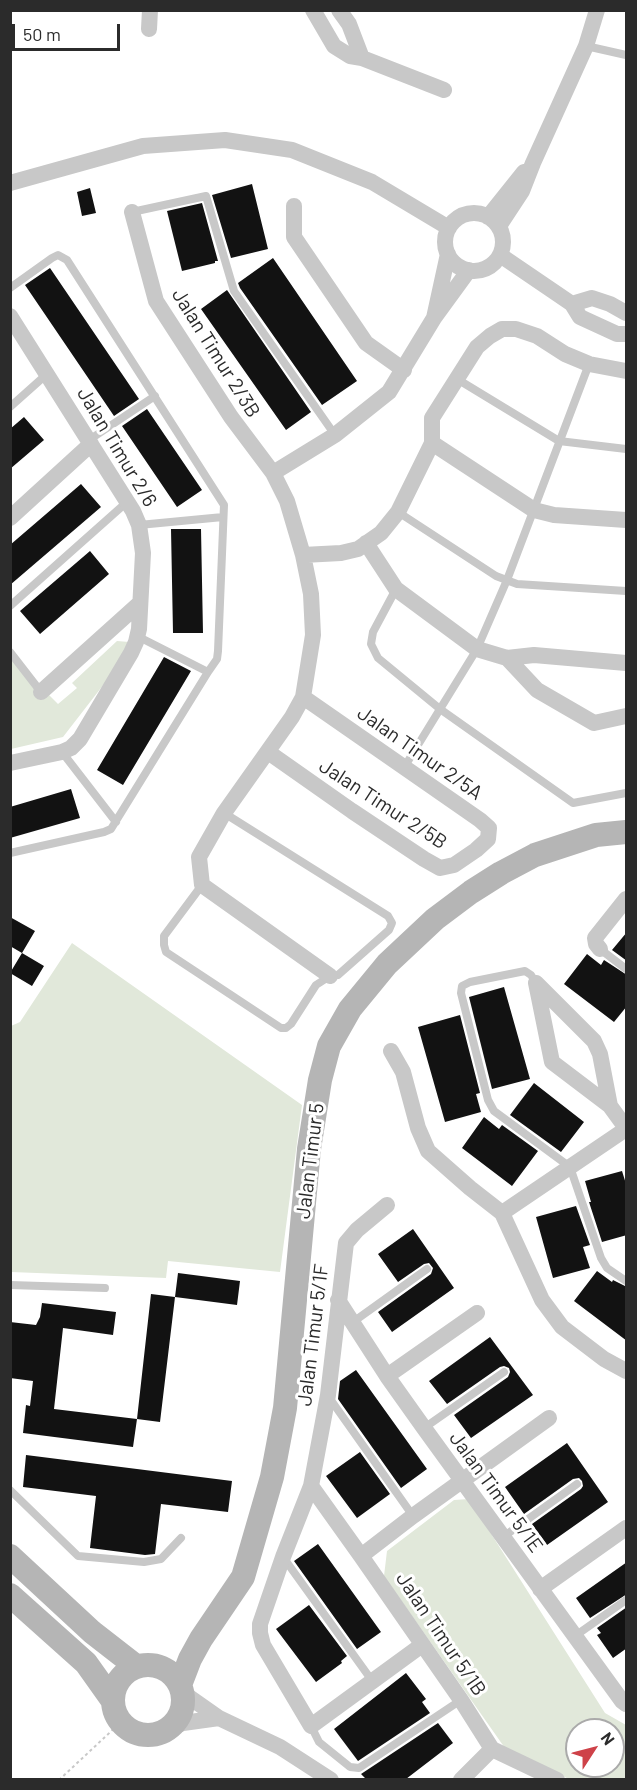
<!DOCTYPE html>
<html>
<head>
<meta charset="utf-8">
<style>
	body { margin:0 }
	#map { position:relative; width:637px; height:1790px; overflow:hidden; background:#fff; font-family:Barlow,sans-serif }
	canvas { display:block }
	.frame { position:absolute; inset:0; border:12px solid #2b2b2b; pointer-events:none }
	.north { position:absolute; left:565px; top:1718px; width:60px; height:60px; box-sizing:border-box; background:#fff; border:2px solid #aaa; border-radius:50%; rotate:54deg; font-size:16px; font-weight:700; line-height:24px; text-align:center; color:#2b2b2b }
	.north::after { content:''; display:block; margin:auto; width:21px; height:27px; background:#ce4249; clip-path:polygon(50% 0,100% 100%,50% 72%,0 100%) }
	.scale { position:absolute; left:12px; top:24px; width:108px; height:27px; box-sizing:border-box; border:3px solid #2b2b2b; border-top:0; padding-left:8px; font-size:18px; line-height:21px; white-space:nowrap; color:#2b2b2b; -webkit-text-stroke:4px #fff; paint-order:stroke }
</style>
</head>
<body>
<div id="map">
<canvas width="637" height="1790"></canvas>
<div class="frame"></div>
<div class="north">N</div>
<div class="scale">50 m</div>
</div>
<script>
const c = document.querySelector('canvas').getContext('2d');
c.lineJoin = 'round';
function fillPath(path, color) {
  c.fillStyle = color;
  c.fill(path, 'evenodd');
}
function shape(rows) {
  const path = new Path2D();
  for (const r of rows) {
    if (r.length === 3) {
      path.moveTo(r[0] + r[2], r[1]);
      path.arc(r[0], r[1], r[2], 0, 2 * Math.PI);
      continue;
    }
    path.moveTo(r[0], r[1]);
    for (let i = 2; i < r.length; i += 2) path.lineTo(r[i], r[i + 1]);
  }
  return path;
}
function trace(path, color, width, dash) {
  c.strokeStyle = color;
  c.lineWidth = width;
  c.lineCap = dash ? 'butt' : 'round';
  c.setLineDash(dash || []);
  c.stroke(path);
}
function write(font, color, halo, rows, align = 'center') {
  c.font = font + ' Barlow,sans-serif';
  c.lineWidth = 6;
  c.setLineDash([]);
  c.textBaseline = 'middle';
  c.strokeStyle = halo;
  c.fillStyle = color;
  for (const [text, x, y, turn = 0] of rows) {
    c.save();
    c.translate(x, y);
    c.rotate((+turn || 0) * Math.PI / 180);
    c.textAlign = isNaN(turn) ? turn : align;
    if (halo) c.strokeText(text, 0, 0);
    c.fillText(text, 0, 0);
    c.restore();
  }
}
fillPath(shape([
	[117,641,129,642,128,653,63,737,11,749,10,656,58,704,77,688,72,683],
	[72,943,302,1105,280,1272,168,1261,166,1278,11,1272,11,1026,20,1022],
	[469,1499,605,1713,626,1725,626,1779,569,1779,507,1751,384,1576,387,1551,454,1500],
	[577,1730,613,1730,613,1766,577,1766]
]), '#e1e8da');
fillPath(shape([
	[252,184,268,249,231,258,212,195],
	[90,188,96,213,82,216,77,192],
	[202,203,218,261,215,261,215,263,182,271,167,211],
	[273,258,357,381,322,405,240,288,238,283],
	[50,268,139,399,114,416,25,285],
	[227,290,311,412,286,430,201,309],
	[147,409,202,490,177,507,122,426],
	[24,417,44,440,10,469,10,429],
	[81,484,101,507,10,585,10,545],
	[171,529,201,529,203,633,173,633],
	[90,551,109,574,40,634,20,611],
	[164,657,191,671,123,785,97,770],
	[71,789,80,818,10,838,10,807],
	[10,917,35,931,22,953,10,946],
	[627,932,627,961,612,950],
	[22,953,44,966,32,986,10,973],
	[587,954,601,965,604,960,627,975,627,1006,614,1022,564,984],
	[504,987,530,1079,492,1089,469,997],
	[460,1015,480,1093,476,1094,481,1112,445,1122,418,1027],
	[534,1083,584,1122,561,1152,510,1115],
	[484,1117,499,1129,502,1125,538,1151,512,1186,462,1148],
	[622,1171,627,1187,627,1235,602,1242,589,1202,591,1202,585,1181],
	[576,1206,590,1245,583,1247,590,1268,553,1278,536,1217],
	[413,1229,454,1288,392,1332,378,1312,431,1274,433,1268,429,1263,424,1264,398,1282,378,1254],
	[597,1271,612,1282,613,1280,627,1287,627,1341,574,1301],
	[178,1273,240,1281,237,1305,175,1297],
	[151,1294,175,1297,160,1422,137,1419],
	[42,1303,116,1312,113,1335,63,1328,54,1409,137,1419,133,1447,23,1433,26,1405,30,1406,33,1381,10,1378,10,1322,36,1325,40,1317],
	[490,1337,533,1395,471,1438,454,1415,508,1377,510,1372,509,1368,504,1366,500,1367,447,1404,429,1381],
	[356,1370,427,1469,401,1488,338,1399,340,1381],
	[567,1443,608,1502,547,1545,532,1524,581,1489,583,1486,582,1481,579,1478,573,1479,524,1514,505,1487],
	[360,1452,390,1494,357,1518,326,1476],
	[26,1455,232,1481,228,1512,161,1504,155,1554,145,1555,90,1548,96,1496,23,1487],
	[318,1544,381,1632,357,1649,294,1561],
	[627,1562,627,1594,590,1618,576,1598],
	[309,1605,347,1656,341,1661,342,1663,316,1682,276,1629],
	[627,1607,627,1648,613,1658,597,1635,601,1633,597,1628],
	[406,1673,426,1699,422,1702,430,1713,358,1761,334,1729],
	[438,1723,453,1743,406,1779,366,1779,361,1774]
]), '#121212');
trace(shape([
	[59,1780,121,1722]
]), '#c8c8c8', 2, [3, 3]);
trace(shape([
	[586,46,626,55],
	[132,212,206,196,234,291,335,435],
	[10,288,52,258,58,255,67,260,224,505,218,651,217,659,208,672,111,829,104,832,10,853],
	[457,379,559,441,626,449],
	[10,407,47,374],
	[89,440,155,396],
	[398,512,496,576,517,584,626,591],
	[139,525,223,517],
	[396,589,373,632,371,644,378,658,440,709,573,803,626,793],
	[10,606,127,502],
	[137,636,208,672],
	[10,652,41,692],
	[62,752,116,822],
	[405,766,477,649,507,580,589,364],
	[202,885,164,936,164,945,166,952,281,1028,286,1028,291,1024,316,985,330,976,338,975,389,930,392,923,388,916,224,813],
	[600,949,626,969],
	[536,983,531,975,525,971,470,982,462,986,461,993,488,1100,494,1111,570,1167,601,1258,607,1268,626,1281],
	[10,1285,105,1288],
	[353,1322,427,1269],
	[328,1396,413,1516],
	[424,1428,504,1372],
	[10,1490,78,1556,144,1562,161,1559,181,1538],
	[503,1537,577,1484],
	[283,1557,373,1682],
	[575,1636,626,1600],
	[311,1726,319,1742,350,1767,359,1768,461,1700]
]), '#c8c8c8', 8);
trace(shape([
	[313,10,334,46,350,56,362,58,444,90],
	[339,10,349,24,362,58],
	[149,29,150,10],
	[10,183,143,146,225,140,292,150,372,182,449,228],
	[294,206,294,237,366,343,404,370],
	[132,212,156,301,231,417,273,473,287,501,303,555,311,594,313,635,303,697,292,717,224,813,199,857,202,885,330,976],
	[474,242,29],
	[488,217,524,172],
	[499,226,522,191,533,163,586,46,597,10],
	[448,254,434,318,469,270],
	[500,255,572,304,580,317,617,334,626,334],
	[572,304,592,298,610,304,626,313],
	[10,316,133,511,139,525,143,553,139,629,136,642,131,653,80,739,71,748,62,752,10,763],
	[432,443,534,510,554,515,626,520],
	[273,473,335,435,389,392,434,318],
	[10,518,91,444],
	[366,543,396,589,477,649,507,658,534,655,626,663],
	[303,555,341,553,358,549,381,533,398,512,432,443,432,418,477,347,490,336,502,329,516,329,537,336,565,354,589,364,626,371],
	[507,658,537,690,594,723,626,716],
	[41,692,140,603],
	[268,752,352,811,424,859,440,868,454,865,476,850,488,839,489,828,480,820,303,697],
	[600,949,596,944,595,938,626,899],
	[536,983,552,1062,610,1106,626,1128],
	[536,983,594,1041,600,1054,610,1106],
	[391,1051,403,1072,418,1128,428,1151,470,1188,502,1213,542,1300,562,1327,604,1359,626,1371],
	[387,1205,357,1230,346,1243,328,1395,311,1486,283,1557,260,1624,260,1633,263,1645,311,1726,422,1645],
	[502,1213,626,1129],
	[338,1300,387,1376,424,1428,622,1701,626,1704],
	[387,1376,477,1313],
	[311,1486,361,1556,461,1700,492,1749,557,1780],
	[361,1556,413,1516,549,1418],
	[540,1589,626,1528],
	[182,1692,219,1718,280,1747,331,1780],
	[169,1729,183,1723,219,1718],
	[461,1780,492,1749]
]), '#c8c8c8', 16);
trace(shape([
	[10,1556,92,1632,137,1667],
	[10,1595,86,1663,113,1701],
	[148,1700,35],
	[180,1685,190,1659,201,1639,243,1577,272,1477,285,1408,309,1149,320,1080,329,1046,350,1009,387,964,435,919,471,892,501,873,535,855,596,835,626,832]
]), '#b5b5b5', 24);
write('20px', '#2b2b2b', '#fff', [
	["Jalan Timur 2/3B",216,353,58],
	["Jalan Timur 2/6",117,447,59],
	["Jalan Timur 2/5A",420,753,35],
	["Jalan Timur 2/5B",383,804,33],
	["Jalan Timur 5",310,1161,-83],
	["Jalan Timur 5/1F",313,1335,-83],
	["Jalan Timur 5/1E",496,1492,54],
	["Jalan Timur 5/1B",441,1634,56]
]);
</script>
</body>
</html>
